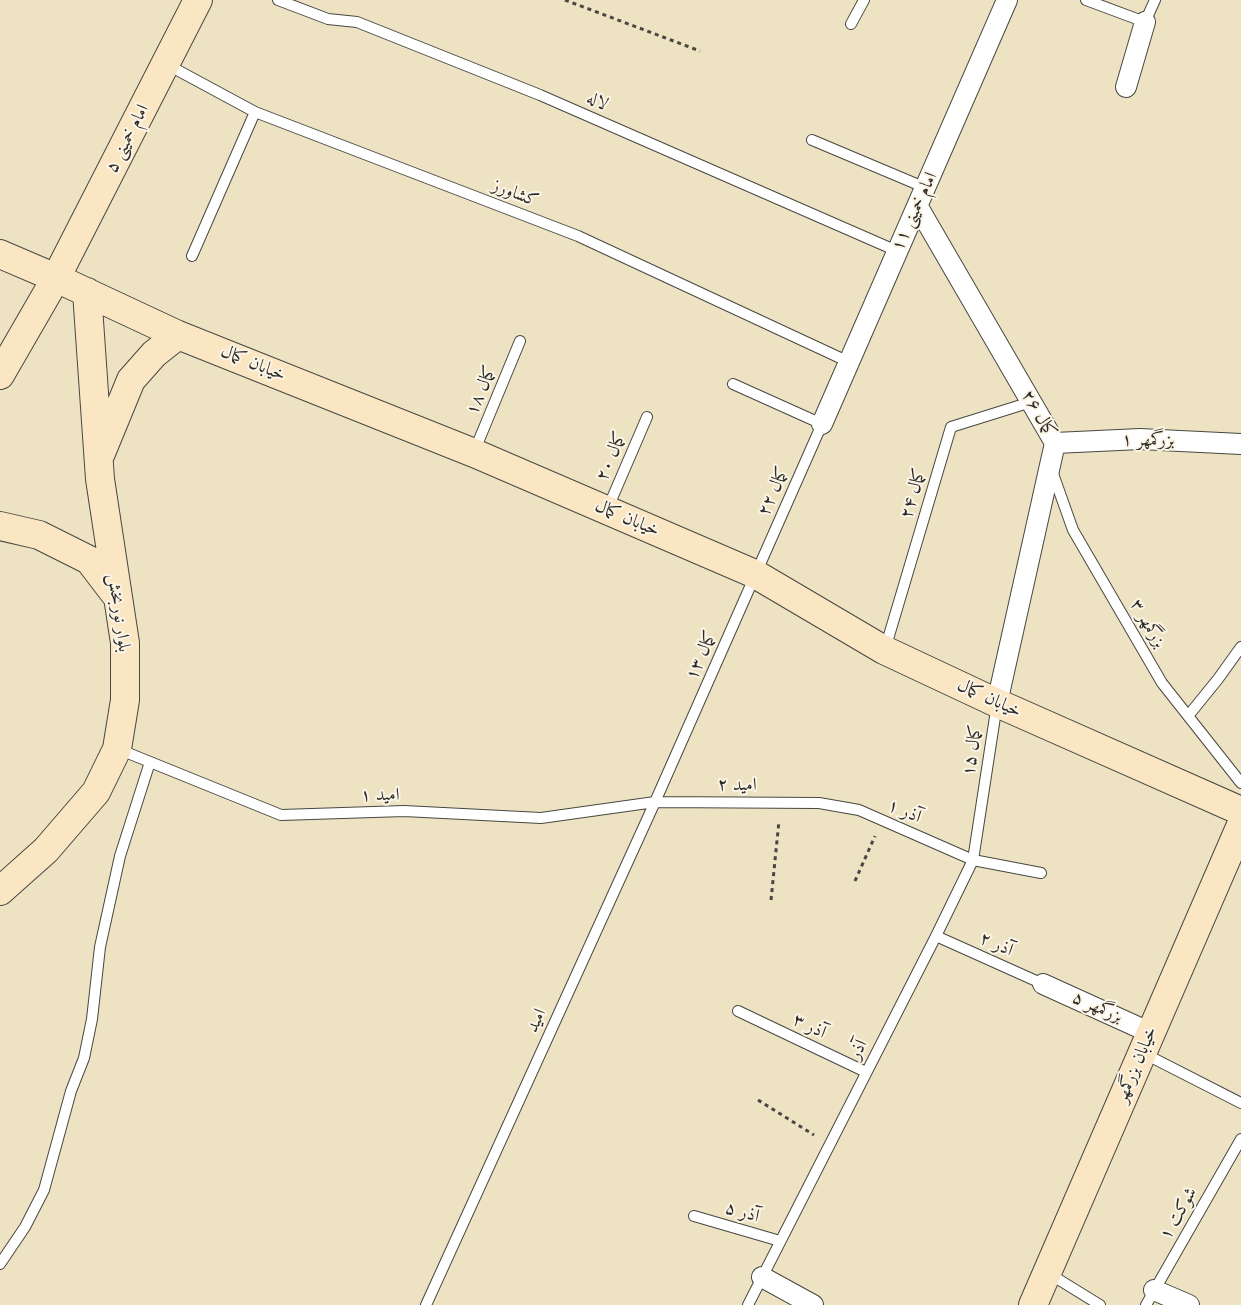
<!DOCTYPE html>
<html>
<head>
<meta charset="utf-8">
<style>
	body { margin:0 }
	canvas { display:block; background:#ede3c3 }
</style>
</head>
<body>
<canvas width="1241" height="1305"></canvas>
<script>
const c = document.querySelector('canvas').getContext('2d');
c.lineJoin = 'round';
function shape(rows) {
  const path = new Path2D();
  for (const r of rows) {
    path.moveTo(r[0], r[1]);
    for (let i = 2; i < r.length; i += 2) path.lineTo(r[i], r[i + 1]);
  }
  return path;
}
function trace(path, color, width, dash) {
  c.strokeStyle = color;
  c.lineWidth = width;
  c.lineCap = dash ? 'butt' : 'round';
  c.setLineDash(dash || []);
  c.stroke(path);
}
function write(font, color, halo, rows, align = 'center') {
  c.font = font + ' Cardo,Amiri,serif';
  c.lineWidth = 4;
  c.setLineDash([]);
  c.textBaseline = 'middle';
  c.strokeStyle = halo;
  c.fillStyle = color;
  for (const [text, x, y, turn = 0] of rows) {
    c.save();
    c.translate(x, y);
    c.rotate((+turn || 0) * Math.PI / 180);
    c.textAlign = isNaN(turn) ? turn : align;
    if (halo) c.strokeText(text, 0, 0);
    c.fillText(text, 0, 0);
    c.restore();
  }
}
const lane = shape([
	[278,0,328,19,357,22,540,95,897,251],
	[1086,0,1145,22,1155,0],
	[851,24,864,0],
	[166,64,255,112,578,236,849,362],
	[812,140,926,188],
	[192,256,255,112],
	[474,452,520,341],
	[1052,471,1073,530,1162,683,1241,783],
	[607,510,647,417],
	[885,649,951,427,1031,402],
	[1188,716,1218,679,1241,647],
	[118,749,281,815,404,811,541,818,655,802,819,803,859,810,973,860,1041,873],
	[936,936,1043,984],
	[738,1011,866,1072],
	[1143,1053,1241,1103],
	[694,1216,780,1241],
	[0,1264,25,1227,44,1190,71,1091,84,1058,92,1019,100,947,120,856,150,762],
	[1048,1273,1100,1305],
	[426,1305,655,802,822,424,733,384],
	[748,1305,936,936,973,860,997,704],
	[1146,1305,1241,1139]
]);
const street = shape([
	[1126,87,1145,22],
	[918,207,1055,443,997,703],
	[822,424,1007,0],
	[1055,443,1140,439,1241,444],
	[1043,984,1151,1033],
	[762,1277,813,1305],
	[1154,1290,1189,1305]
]);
const secondary = shape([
	[0,254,56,278,178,335,474,453,755,574,884,650,997,703,1241,811],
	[0,375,56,278,198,0],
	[101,453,131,380,154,354,178,335],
	[0,526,39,535,89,560,115,594],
	[0,891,46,850,96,792,117,749,125,700,125,643,100,479,87,292],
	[1033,1305,1241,825]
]);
trace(lane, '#484742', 12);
trace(street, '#484742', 22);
trace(secondary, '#484742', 30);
trace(shape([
	[565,0,700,51],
	[855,881,875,836],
	[771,900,779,821],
	[758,1100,814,1135]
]), '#484742', 3, [4, 4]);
trace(lane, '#fff', 10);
trace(street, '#fff', 20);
trace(secondary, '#fbe6c4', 28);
write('18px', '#2b2b2b', '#fcf5e5', [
	["لاله",597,102,24],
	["امام خمینی ۵",128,139,-63],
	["کشاورز",515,194,21],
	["امام خمینی ۱۱",915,212,-65],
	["خیابان کمال",253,364,22],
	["کمال ۱۸",482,391,-67],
	["کمال ۲۶",1038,414,60],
	["بزرگمهر ۱",1148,441,1],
	["کمال ۲۰",612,457,-67],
	["کمال ۲۲",774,492,-66],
	["کمال ۲۴",914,494,-73],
	["خیابان کمال",627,519,23],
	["بلوار نوربخش",118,613,82],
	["بزرگمهر ۳",1147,624,60],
	["کمال ۱۳",702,656,-66],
	["خیابان کمال",989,699,25],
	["کمال ۱۵",973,751,-81],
	["امید ۲",737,786],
	["امید ۱",380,796,-1],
	["آذر ۱",904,812,23],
	["آذر ۲",996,945,24],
	["بزرگمهر ۵",1097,1008,24],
	["امید",537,1021,-65],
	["آذر ۳",809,1027,26],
	["آذر",859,1050,-63],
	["خیابان بزرگمهر",1137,1065,-67],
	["آذر ۵",742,1213,16],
	["شوکت ۱",1179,1214,-60]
]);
</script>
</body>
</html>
